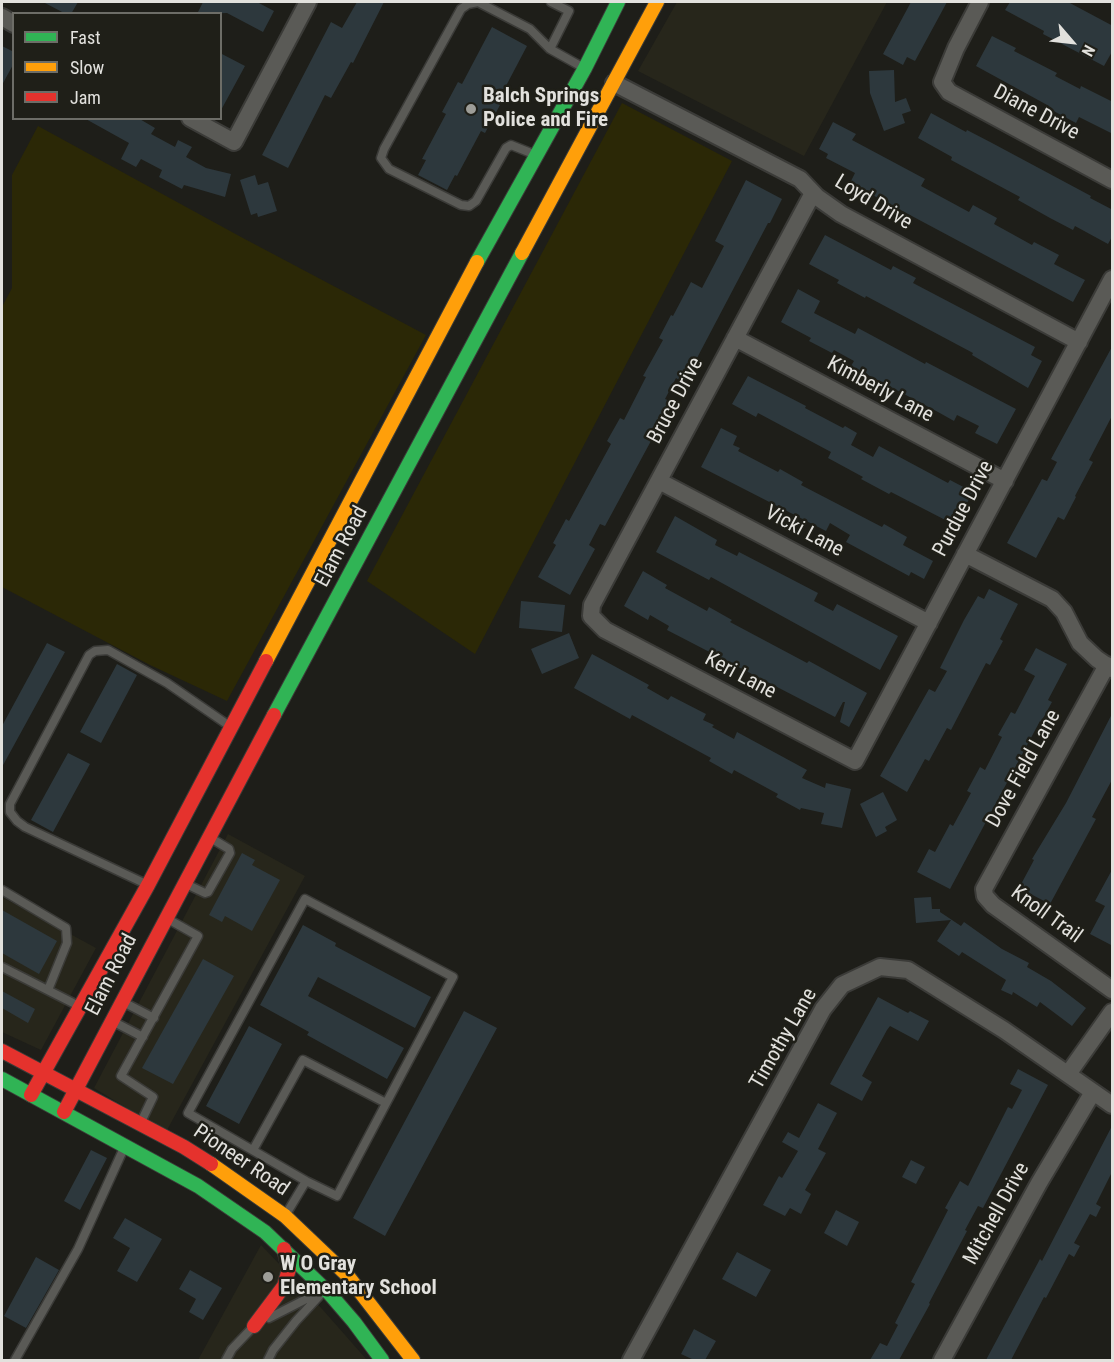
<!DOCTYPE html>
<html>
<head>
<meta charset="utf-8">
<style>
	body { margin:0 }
	#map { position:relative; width:1114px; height:1362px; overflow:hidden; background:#1e1e19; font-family:"Roboto Condensed",sans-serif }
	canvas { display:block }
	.frame { position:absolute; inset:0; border:3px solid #e2e1dd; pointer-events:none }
	.legend { position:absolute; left:12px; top:12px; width:210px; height:108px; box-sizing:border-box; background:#1f1f18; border:2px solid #6d6d67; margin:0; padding:8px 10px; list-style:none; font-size:18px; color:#e2e1dd }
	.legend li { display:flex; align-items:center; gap:12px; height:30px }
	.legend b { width:30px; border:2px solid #6d6d67 }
	.north { position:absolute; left:1042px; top:12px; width:60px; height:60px; -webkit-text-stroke:4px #1f1f18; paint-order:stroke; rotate:118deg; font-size:16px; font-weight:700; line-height:24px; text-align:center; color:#e2e1dd }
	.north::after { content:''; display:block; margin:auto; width:21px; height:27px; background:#e2e1dd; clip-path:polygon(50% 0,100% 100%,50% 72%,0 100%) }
</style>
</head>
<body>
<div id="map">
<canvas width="1114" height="1362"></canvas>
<div class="frame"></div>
<ul class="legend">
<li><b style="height:8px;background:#30b455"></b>Fast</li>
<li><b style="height:8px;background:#ff9f0a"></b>Slow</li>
<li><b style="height:8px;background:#e5322d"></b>Jam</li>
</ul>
<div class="north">N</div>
</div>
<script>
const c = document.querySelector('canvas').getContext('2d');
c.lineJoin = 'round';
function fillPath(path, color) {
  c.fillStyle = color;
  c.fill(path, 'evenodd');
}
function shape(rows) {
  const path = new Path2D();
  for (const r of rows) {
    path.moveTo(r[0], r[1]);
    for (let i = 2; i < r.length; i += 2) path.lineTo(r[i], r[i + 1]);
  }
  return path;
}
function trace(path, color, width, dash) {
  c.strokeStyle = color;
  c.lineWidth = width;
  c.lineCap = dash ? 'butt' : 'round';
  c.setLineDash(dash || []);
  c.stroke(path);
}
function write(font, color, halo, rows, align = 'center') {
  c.font = font + ' "Roboto Condensed",sans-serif';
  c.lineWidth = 5;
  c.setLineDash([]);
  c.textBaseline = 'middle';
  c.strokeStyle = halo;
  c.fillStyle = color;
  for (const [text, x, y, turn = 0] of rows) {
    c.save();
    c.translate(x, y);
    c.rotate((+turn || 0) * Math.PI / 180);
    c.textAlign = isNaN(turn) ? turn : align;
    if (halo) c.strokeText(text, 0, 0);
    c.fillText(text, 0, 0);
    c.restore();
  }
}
fillPath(shape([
	[677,2,887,2,804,156,638,71],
	[228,834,305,876,166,1132,94,1088],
	[2,897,96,948,41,1050,2,1032],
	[261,1245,323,1310,367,1360,198,1360]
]), '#27261b');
fillPath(shape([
	[622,103,732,161,475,654,367,581],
	[38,126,241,237,426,335,227,701,150,665,2,587,2,307,12,288,12,175]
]), '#2b2806');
fillPath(shape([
	[43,2,78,2,71,14,66,14],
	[203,2,257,2,274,11,263,32,227,13,197,14],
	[357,2,384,2,353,63,351,62,331,98,325,95,288,168,262,155,331,22,342,28],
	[911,2,947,2,915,61,907,57,903,65,883,54],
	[1010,2,1068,2,1113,26,1113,50,1104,66,1043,34,1044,31,1005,10],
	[492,27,527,46,497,103,500,105,485,133,481,131,457,176,455,175,447,190,418,175,426,160,422,159,446,114,442,112,458,82,462,84],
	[992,36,1016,48,1014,51,1057,73,1055,76,1080,89,1081,86,1113,102,1113,134,1079,117,1076,123,1048,108,1049,106,976,66],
	[2,46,14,52,14,63,2,85],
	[220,53,245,66,220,112],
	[894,70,895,102,906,98,911,111,902,114,905,123,884,131,870,93,869,71],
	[931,113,966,132,967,130,992,143,1091,196,1090,198,1113,210,1113,235,1108,244,1075,226,1073,230,1050,218,1018,200,1020,197,951,160,952,157,918,138],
	[84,118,138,118,155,128,151,134,175,147,178,140,192,147,186,157,206,168,231,174,225,197,184,185,182,189,159,177,162,170,141,159,136,167,121,159,129,143],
	[833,122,856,134,852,140,925,179,921,186,969,212,973,205,997,218,994,224,1032,245,1034,242,1059,255,1054,264,1085,280,1073,302,850,183,855,173,826,158,828,154,819,149],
	[255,175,258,185,268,182,277,211,258,217,257,213,251,215,240,180],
	[746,180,782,199,770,223,768,223,697,358,682,382,676,378,665,399,672,402,605,526,600,524,589,545,595,549,570,595,538,577,556,545,553,543,566,519,569,521,611,444,607,441,620,418,624,420,646,377,643,376,663,340,659,338,671,315,673,316,691,282,702,288,724,246,715,241],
	[825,235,891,270,893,266,916,278,913,283,1035,347,1031,355,1042,361,1028,388,972,355,973,353,866,296,865,298,837,283,839,280,809,264],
	[798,289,820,301,814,313,855,334,858,328,925,364,926,362,1016,409,997,444,975,433,979,426,957,415,954,421,938,412,851,366,854,361,834,350,832,353,809,341,811,338,781,322],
	[1113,345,1113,414,1089,460,1093,462,1075,496,1076,497,1064,520,1058,517,1036,558,1007,543,1042,479,1047,481,1057,462,1051,459],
	[748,376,806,406,805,408,843,428,845,426,857,433,851,445,873,457,879,446,948,483,950,480,973,492,955,525,891,492,889,494,861,479,863,477,828,458,831,452,758,413,756,417,732,404],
	[721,428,737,436,733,445,740,448,738,451,778,472,780,469,803,482,801,485,882,527,884,524,907,537,903,545,933,561,924,579,911,572,909,576,846,542,850,535,830,523,826,531,701,467],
	[675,516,717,540,715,545,737,556,739,552,818,593,814,601,833,611,837,604,898,636,880,670,711,577,709,580,656,552],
	[643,571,667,585,665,588,707,611,709,607,732,620,730,622,807,663,809,661,867,693,849,727,840,722,845,702,843,702,835,717,667,630,669,626,650,615,648,620,624,606],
	[989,589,1018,604,1000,639,1003,641,990,665,986,663,951,730,947,728,929,761,925,759,907,792,880,776,929,689,935,692,947,671,940,668,964,620,978,596,984,599],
	[521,601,565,605,562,632,519,628],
	[569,633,579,658,542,674,531,649],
	[47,643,65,652,2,767,2,726],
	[1036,648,1067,664,1048,700,1052,702,1041,722,1040,721,950,889,917,872,929,849,935,852,950,824,953,826,971,793,967,791,980,767,985,770,1002,737,998,735,1011,712,1015,714,1035,676,1024,670],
	[592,654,649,685,647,688,668,700,671,696,706,714,703,720,714,725,712,727,734,739,737,732,807,770,802,778,825,788,826,783,851,789,842,828,821,824,824,813,801,808,800,810,776,797,778,794,734,770,732,774,709,761,711,758,632,715,630,719,574,688],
	[117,664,137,675,101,743,80,732],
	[1113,712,1113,778,1092,817,1096,819,1050,904,1019,888,1034,860,1032,859,1066,803],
	[68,753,90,764,53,832,31,820],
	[883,792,897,820,885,827,887,831,876,837,860,804],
	[242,853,255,860,252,865,280,880,252,931,225,916,222,922,209,915],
	[1113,868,1113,946,1090,934,1105,906,1095,901],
	[931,897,932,909,940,909,940,912,961,926,964,922,1002,949,1029,963,1027,967,1051,981,1086,1008,1072,1026,1040,1002,1037,1007,1013,992,1012,995,1001,990,1006,980,962,952,959,956,937,941,951,920,916,923,914,898],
	[2,910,57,941,39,974,2,953],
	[303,925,336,943,335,946,431,997,415,1028,318,977,308,996,404,1048,387,1079,307,1035,309,1032,260,1005],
	[203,959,234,976,173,1084,142,1068],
	[2,991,35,1009,28,1023,2,1008],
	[878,997,908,1013,910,1011,929,1021,918,1041,890,1026,887,1030,862,1076,872,1082,862,1101,830,1084],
	[464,1011,497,1028,385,1236,353,1218],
	[249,1026,282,1044,239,1124,206,1106],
	[1018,1069,1048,1085,983,1208,978,1206,965,1230,967,1231,929,1303,930,1304,899,1360,870,1360,880,1343,887,1346,898,1325,895,1323,915,1284,911,1282,948,1210,945,1208,960,1181,968,1186,1008,1107,1012,1109,1022,1090,1010,1084],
	[818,1103,837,1113,818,1149,826,1153,805,1190,811,1194,801,1214,790,1208,785,1216,763,1205,779,1176,782,1178,798,1151,782,1142,788,1132,799,1138],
	[1113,1124,1113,1170,1096,1204,1101,1207,1096,1217,1090,1214,1074,1243,1080,1246,1074,1257,1069,1254,1046,1298,1044,1297,1011,1360,986,1360,1040,1259,1042,1261],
	[91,1150,107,1158,80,1210,64,1201],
	[911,1160,925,1167,916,1184,902,1177],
	[836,1210,859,1222,847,1246,824,1233],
	[125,1218,162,1239,137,1282,117,1271,130,1248,113,1238],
	[737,1252,771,1270,756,1297,722,1279],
	[36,1257,59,1270,26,1328,4,1316],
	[190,1270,222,1288,203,1320,189,1312,196,1299,179,1289],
	[694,1329,716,1341,705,1360,694,1360,681,1354]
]), '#2d383d');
const lane = shape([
	[550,49,569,11,551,2],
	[536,155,511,145,506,148,476,201,469,206,461,205,389,169,381,158,384,149,461,9,468,4,478,2,530,29,550,49,584,68],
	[146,884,25,827,17,821,10,812,10,804,89,655,95,651,108,650,167,683,231,727],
	[186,884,205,893,208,892,230,853,229,849,209,837],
	[2,890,66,928,67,943,48,990],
	[2,967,79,1006],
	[125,1003,154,1018],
	[114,1022,143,1037],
	[141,1122,153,1097,121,1076,198,936,166,918],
	[253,1150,303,1060,386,1103],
	[285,1216,306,1181,188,1113,305,899,453,977,337,1196,306,1181],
	[269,1318,322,1291],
	[15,1360,78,1249,124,1148],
	[226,1360,232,1349,253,1327],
	[268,1360,273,1350,296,1321,321,1294]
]);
const street = shape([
	[980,2,956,48,942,82,949,92,1112,180],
	[2,17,14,24],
	[614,83,800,179,817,197,841,214,1079,342],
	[190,118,234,142,308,2],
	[813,193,592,605,591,616,605,630,855,761,1112,279],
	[735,338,1005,481],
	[659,481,929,623],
	[965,554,1052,599,1064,612,1080,643,1097,659,1112,669],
	[1107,665,984,889,985,896,993,905,1112,990],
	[1068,1074,1112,1012],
	[631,1360,823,1009,842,985,880,967,908,970,1004,1030,1112,1105],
	[942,1360,1039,1183,1093,1092]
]);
const fast = shape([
	[477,262,585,68,618,2],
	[274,715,522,253],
	[2,1079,198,1186,265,1232,329,1293,354,1322,382,1360]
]);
const slow = shape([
	[522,253,657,2],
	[266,661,477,262],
	[211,1164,285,1216,347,1275,413,1360]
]);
const jam = shape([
	[2,1051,184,1147,211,1164],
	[31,1095,148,885,266,661],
	[64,1112,274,715],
	[254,1326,284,1286,289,1269,284,1249]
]);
trace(lane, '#3b3b38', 11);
trace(street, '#3b3b38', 20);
trace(fast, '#3b3b38', 16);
trace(slow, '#3b3b38', 16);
trace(jam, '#3b3b38', 16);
trace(lane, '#5a5a56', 8);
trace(street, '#5a5a56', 16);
trace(fast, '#30b455', 14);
trace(slow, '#ff9f0a', 14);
trace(jam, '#e5322d', 14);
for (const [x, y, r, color] of [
	[471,109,6,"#9d9d98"],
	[268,1277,6,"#9d9d98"]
]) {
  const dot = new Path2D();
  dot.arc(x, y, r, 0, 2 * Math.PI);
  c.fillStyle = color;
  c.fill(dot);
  trace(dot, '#1f1f18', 2);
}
write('bold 21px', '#e2e1dd', '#1f1f18', [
	["Balch Springs",483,97],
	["Police and Fire",483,121],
	["W O Gray",280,1265],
	["Elementary School",280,1289]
], 'left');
write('21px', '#e2e1dd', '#1f1f18', [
	["Diane Drive",1036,113,28],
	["Loyd Drive",873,203,31],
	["Kimberly Lane",880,390,28],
	["Bruce Drive",676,401,-62],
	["Purdue Drive",964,509,-62],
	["Vicki Lane",804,532,28],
	["Elam Road",342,547,-62],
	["Keri Lane",740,676,28],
	["Dove Field Lane",1024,769,-61],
	["Knoll Trail",1046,915,36],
	["Elam Road",112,975,-63],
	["Timothy Lane",784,1039,-60],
	["Pioneer Road",241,1161,34],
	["Mitchell Drive",997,1214,-61]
]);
</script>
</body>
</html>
